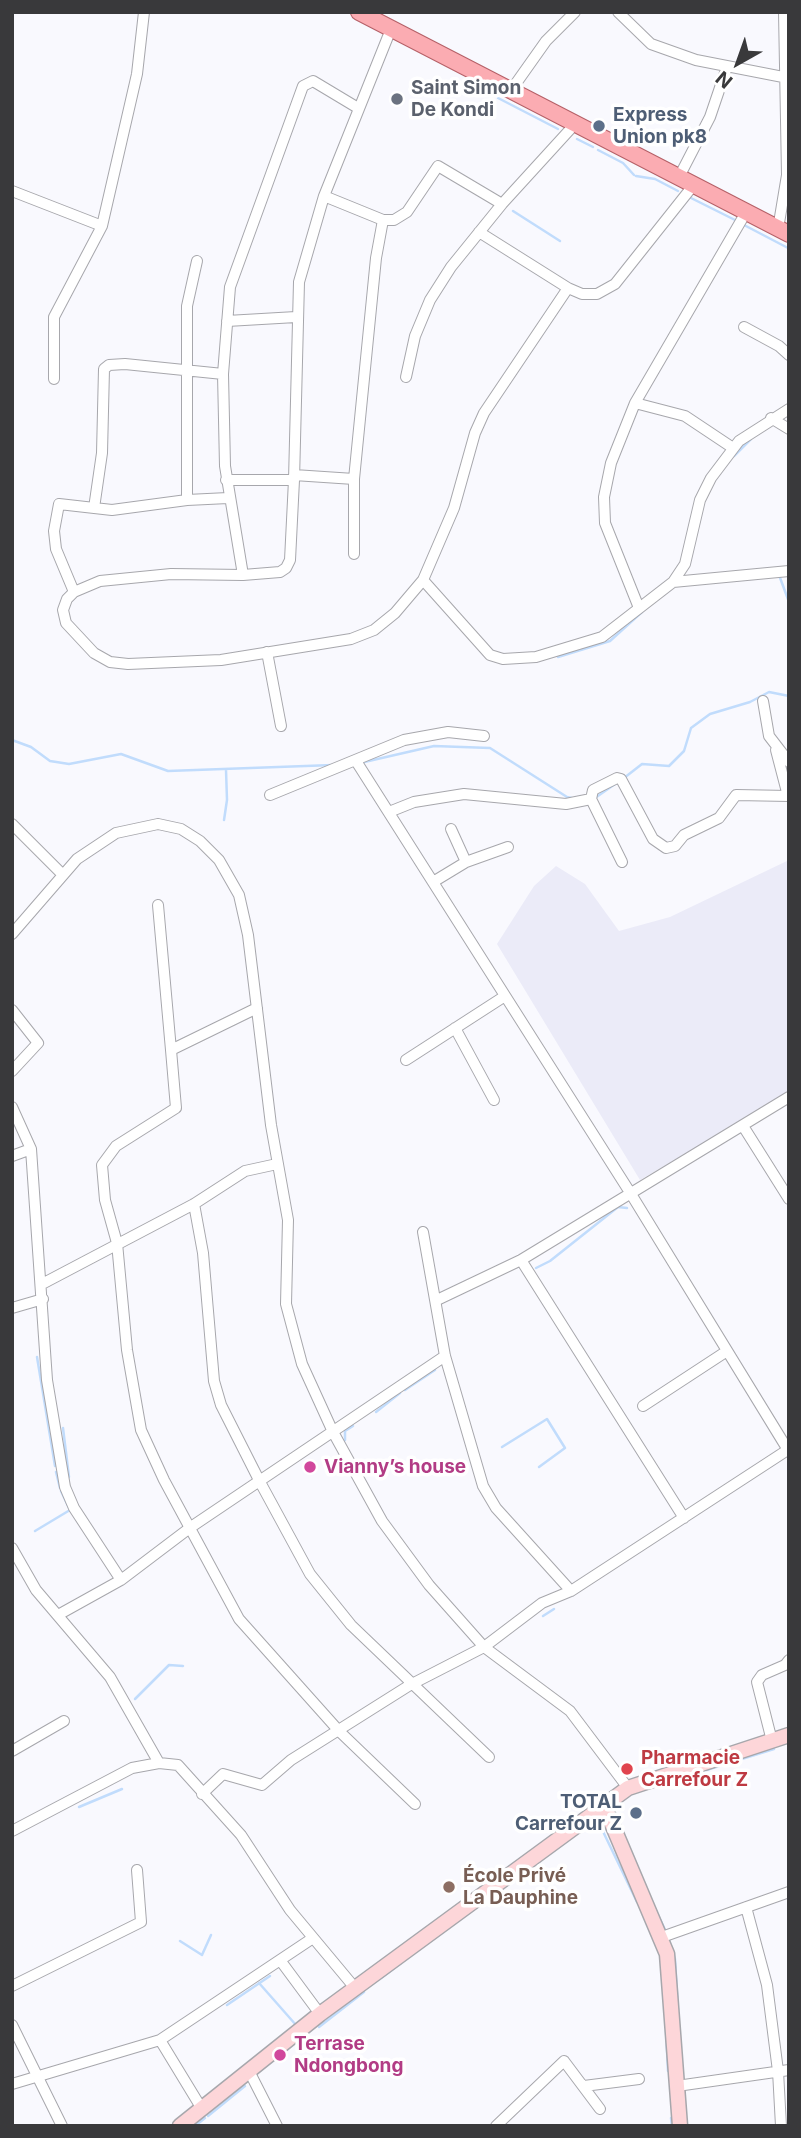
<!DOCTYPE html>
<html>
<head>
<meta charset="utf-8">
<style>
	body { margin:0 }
	#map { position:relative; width:801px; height:2138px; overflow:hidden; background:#f9f9fe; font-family:Inter,sans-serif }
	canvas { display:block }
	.frame { position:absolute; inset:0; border:14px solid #39393b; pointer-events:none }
	.north { position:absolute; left:703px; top:28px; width:70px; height:70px; -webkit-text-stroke:5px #fff; paint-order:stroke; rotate:220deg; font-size:19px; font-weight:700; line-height:28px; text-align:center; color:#39393b }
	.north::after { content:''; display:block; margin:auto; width:24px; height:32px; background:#39393b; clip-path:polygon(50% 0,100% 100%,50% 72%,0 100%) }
</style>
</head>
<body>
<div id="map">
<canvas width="801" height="2138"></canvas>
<div class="frame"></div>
<div class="north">N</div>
</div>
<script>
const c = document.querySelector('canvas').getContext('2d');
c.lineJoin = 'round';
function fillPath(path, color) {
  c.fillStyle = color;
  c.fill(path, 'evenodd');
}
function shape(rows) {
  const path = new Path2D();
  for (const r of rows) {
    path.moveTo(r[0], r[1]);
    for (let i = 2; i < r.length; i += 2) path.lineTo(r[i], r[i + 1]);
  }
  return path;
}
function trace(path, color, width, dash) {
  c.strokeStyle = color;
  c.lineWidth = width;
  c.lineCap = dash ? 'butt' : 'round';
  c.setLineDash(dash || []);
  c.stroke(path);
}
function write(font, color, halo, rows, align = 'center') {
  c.font = font + ' Inter,sans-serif';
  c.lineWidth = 7;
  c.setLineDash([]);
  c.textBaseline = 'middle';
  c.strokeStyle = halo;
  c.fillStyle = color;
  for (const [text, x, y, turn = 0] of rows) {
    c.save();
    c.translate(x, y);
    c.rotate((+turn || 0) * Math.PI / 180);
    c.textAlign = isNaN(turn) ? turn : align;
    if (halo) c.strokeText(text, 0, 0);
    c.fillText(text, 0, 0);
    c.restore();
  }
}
fillPath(shape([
	[789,860,789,1093,640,1180,497,944,534,886,556,866,585,884,619,931,670,917]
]), '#ebebf8');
trace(shape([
	[498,98,558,129],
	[577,139,593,147],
	[598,150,623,163,634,175],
	[636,176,655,179,678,191],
	[691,198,737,221],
	[513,211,560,241],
	[744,225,788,248],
	[734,456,751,439],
	[779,575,789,602],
	[558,657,610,641,642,612],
	[12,740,31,747,50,761,69,764,121,754,168,771,333,765],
	[360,763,434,746,490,748,567,797,576,799],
	[624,778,642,764,669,766,684,751,691,728,710,714,750,702,769,692,789,696],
	[595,798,618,782],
	[224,820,227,800,226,770],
	[536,1268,550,1261,618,1207,627,1208],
	[37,1357,55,1466],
	[405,1390,435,1370],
	[376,1412,400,1393],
	[63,1428,69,1477,66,1478],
	[345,1440,345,1431,353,1426],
	[502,1447,547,1419,565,1448,539,1467],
	[56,1472,60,1488],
	[35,1531,70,1510,61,1491],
	[543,1616,554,1609],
	[135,1699,169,1665,183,1666],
	[687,1776,774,1749],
	[79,1807,122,1789],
	[596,1817,637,1902],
	[658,1915,667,1934],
	[668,1938,675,1959,678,2010],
	[180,1941,202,1955,211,1935],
	[381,1978,401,1963],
	[259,1983,296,2025],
	[227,2005,270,1976],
	[319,2027,364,1992],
	[666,2031,668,2071],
	[208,2116,245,2086],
	[671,2118,672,2126],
	[195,2126,205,2118]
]), '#c1dcfc', 2.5);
const street = shape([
	[618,12,651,44,696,60,783,77],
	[391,29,324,196,299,282,294,480,290,560,286,568,280,572,243,575,171,574,100,581,74,592,67,599,63,610,66,623,94,653,110,662,128,664,221,660,351,639,374,630,395,613,423,580,454,508,475,433,484,413,568,288],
	[512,89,546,41,575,12],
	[678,179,710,117,727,67],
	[12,191,102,226],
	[324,196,383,220,394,220,407,212,438,166,502,204],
	[778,229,787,175,784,12],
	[479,232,568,288,582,294,597,294,615,284,692,187],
	[227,321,296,317],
	[744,327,779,346,789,355],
	[406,377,415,336,430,300,451,267,502,204,575,124],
	[54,379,54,317,102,226,137,74,144,12],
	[635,403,685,416,733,448],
	[771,418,789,429],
	[294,475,354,479],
	[226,480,294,480],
	[187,500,187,306,197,261],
	[94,508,102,453,104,369,109,365,125,364,223,374],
	[354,554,354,479,376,258,383,220],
	[243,575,225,466,223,374,230,287,303,86,313,81,358,108],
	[423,580,490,655,503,659,536,657,602,637,673,582,685,564,700,500,711,478,739,441,789,409],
	[673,582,789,571],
	[74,592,56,549,54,531,59,504,112,510,187,500,228,498],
	[639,608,605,523,604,497,611,463,635,403,745,214],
	[267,652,281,726],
	[763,701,769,736,789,762],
	[776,750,788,796],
	[356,761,631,1194,788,1450],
	[270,795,404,740,448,732,484,736],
	[389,812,414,802,464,794,566,804,591,799],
	[12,824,63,875],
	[451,829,466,862],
	[622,862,591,799,593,790,617,778,621,779,653,839,666,848,675,846,684,835,719,818,736,795,789,796],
	[433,882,466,862,508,847],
	[158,905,171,1050,257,1008],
	[12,934,77,859,116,833,158,824,181,829,200,841,219,860,239,895,248,935,271,1125,288,1220,286,1304,302,1364,333,1432,382,1521,429,1585,484,1647,570,1711,628,1788],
	[12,1010,38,1043,12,1071],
	[455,1028,494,1100],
	[171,1050,176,1108,116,1146,102,1165,105,1200,117,1243,127,1350,141,1430,164,1480,239,1619,339,1731,415,1804],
	[406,1060,505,996],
	[12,1107,31,1149,47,1380,65,1487,74,1508,121,1580],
	[743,1126,789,1199],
	[12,1156,31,1149],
	[194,1204,203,1253,214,1381,221,1405,260,1482,310,1574,351,1625,489,1757],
	[423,1232,445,1356,483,1486,496,1508,571,1591],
	[521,1260,684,1518],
	[42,1284,194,1204,245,1171,277,1164],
	[437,1300,521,1260,789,1097],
	[12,1308,43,1299],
	[643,1406,727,1351],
	[12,1548,36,1590,110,1677,159,1763],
	[58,1615,121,1580,191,1527,445,1356],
	[772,1741,757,1682,762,1675,785,1665,789,1660],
	[12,1751,64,1721],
	[202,1794,223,1774,262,1785,291,1760,410,1685,484,1647,542,1603,571,1591,789,1449],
	[12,1831,132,1768,159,1763,178,1765,241,1835,290,1910,355,1988],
	[746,1907,767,1985,778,2071,781,2126],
	[662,1937,789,1892],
	[280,1960,320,2014],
	[12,1986,141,1922,137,1870],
	[12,2025,62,2126],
	[160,2040,202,2109],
	[249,2071,277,2126],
	[12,2084,160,2040,313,1938],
	[584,2086,639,2079],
	[677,2086,789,2070],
	[496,2126,564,2061,600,2109]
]);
const secondary = shape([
	[604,1805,667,1954,680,2126],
	[180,2126,320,2014,628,1788,789,1735]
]);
const primary = shape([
	[359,12,789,234]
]);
trace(street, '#a7a7ac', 12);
trace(secondary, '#a7a7ac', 17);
trace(primary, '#b56067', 18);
trace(street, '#fff', 10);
trace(secondary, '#fdd6d9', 14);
trace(primary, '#fbacb2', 16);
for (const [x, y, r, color] of [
	[397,99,7,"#6b7280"],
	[599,126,7,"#5c6f8a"],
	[310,1467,7,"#d1479c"],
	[627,1769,7,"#e0444e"],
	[636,1813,7,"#5c6f8a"],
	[449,1887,7,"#8d6e63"],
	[280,2055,7,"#d1479c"]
]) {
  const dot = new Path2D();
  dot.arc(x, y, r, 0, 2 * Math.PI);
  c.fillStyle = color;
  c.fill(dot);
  trace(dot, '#fff', 2.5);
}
write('bold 19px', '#5b616d', '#fff', [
	["Saint Simon",411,88],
	["De Kondi",411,110]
], 'left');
write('bold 19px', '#4e5e75', '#fff', [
	["Express",613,115],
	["Union pk8",613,137],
	["TOTAL",622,1802,"right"],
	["Carrefour Z",622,1824,"right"]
], 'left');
write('bold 19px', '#b23c85', '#fff', [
	["Vianny’s house",324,1467],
	["Terrase",294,2044],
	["Ndongbong",294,2066]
], 'left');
write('bold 19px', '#be3a42', '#fff', [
	["Pharmacie",641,1758],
	["Carrefour Z",641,1780]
], 'left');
write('bold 19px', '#785e54', '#fff', [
	["École Privé",463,1876],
	["La Dauphine",463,1898]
], 'left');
</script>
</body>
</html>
